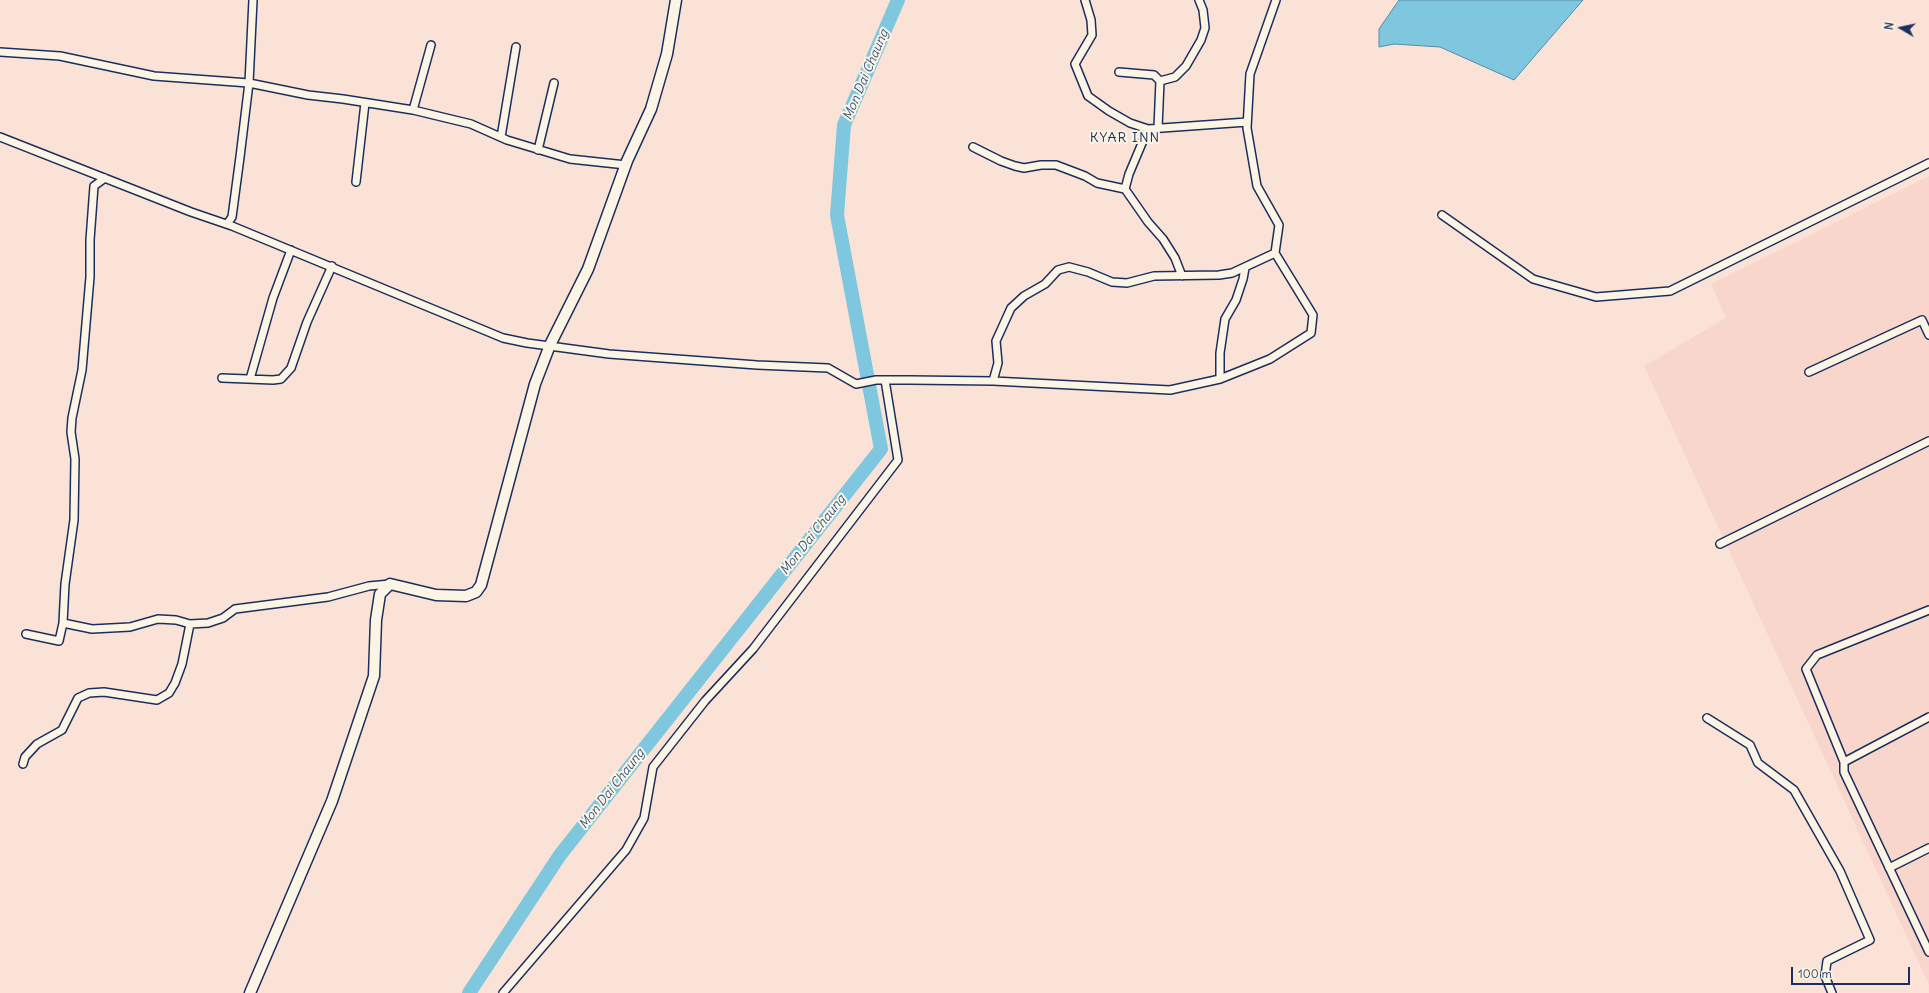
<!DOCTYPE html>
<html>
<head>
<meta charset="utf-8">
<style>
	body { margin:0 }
	#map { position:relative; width:1929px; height:993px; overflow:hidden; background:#fae3d6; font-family:Delius,sans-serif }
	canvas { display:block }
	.north { position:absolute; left:1881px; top:8px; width:40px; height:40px; -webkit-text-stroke:3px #fcf5e5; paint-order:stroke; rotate:279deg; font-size:11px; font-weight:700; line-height:16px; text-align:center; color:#1b2f5e }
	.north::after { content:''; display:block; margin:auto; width:14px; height:18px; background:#1b2f5e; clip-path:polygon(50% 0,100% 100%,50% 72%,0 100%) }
	.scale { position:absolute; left:1791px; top:967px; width:119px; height:18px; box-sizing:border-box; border:2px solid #1b2f5e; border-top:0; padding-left:5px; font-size:12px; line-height:14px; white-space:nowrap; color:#1b2f5e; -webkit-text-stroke:3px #fcf5e5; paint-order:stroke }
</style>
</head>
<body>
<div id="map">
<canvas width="1929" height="993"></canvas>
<div class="north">N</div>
<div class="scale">100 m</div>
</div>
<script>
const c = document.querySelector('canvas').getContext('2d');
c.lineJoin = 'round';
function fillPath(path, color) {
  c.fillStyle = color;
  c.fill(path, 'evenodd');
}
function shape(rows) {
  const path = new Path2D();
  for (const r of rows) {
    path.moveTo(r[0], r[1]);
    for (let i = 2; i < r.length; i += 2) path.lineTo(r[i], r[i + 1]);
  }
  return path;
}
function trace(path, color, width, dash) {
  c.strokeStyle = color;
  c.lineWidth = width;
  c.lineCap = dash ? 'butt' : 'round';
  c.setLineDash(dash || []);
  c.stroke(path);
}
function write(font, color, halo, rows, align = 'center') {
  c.font = font + ' Delius,sans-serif';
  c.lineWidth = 4;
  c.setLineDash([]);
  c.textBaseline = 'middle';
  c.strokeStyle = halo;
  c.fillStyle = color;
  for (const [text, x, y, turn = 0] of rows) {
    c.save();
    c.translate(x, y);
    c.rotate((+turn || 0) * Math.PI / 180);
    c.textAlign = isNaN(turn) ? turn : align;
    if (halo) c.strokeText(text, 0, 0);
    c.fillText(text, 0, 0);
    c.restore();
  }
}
fillPath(shape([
	[1929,176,1929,985,1644,366,1726,318,1711,284]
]), '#f8d6cc');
const water = shape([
	[1399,0,1583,0,1514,80,1440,47,1394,44,1379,47,1379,29,1399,0]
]);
fillPath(water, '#7ec7df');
trace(water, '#568aab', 1);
trace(shape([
	[469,993,560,855,881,449,837,215,844,125,898,0]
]), '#7ec7df', 14);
const street = shape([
	[1085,0,1091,20,1092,35,1075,64,1088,96,1109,111,1130,123,1148,129],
	[0,52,60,56,154,76,249,83,308,95,343,99,413,110,471,124,507,140,570,159,626,165],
	[1119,72,1154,75,1160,81],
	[413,110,431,45],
	[1158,128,1160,81,1175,77,1186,66,1201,40,1205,28,1203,10,1199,0],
	[0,137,191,212,232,226,503,338,527,343,609,354,757,365,828,368,856,384,876,380,910,380,993,381,1170,390,1220,379,1270,359,1311,333,1313,315,1275,253,1279,225,1257,186,1247,128,1250,74,1276,0],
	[501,137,516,47],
	[973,147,1001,161,1015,166,1024,168,1041,165,1056,165,1085,176,1097,183,1125,189],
	[538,150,554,83],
	[356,182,365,103],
	[1442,215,1533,279,1596,297,1670,291,1929,163],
	[227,224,232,217,240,157,249,83,253,0],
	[1182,276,1175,258,1163,239,1148,222,1125,189,1129,174,1148,129,1247,122],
	[1809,372,1922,320,1929,335],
	[222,378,273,380,281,379,291,368,307,322,332,266],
	[250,379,273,298,291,250],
	[1220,379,1220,353,1225,319,1236,300,1243,279,1245,268],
	[993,381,998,363,996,341,1011,308,1024,296,1045,284,1058,270,1069,267,1088,272,1112,282,1127,283,1154,276,1219,275,1232,273,1275,253],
	[1720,544,1929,441],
	[1929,610,1817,655,1806,669,1844,762,1844,772,1929,952],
	[63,623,65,584,74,520,75,459,71,432,72,418,82,370,90,277,90,240,94,186,105,178],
	[26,634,59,641,63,623,92,629,130,627,158,619,176,620,190,624],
	[1707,718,1750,745,1758,763,1794,790,1840,871,1870,940,1827,961,1825,976,1832,993],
	[1844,762,1929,717],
	[23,764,25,757,37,744,62,730,78,698,89,693,104,692,157,700,169,693,175,683,182,664,190,624,208,623,223,618,235,609,328,597,369,586,390,584],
	[1889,868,1929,848],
	[503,993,626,850,644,818,653,767,705,701,753,649,898,460,885,380]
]);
const secondary = shape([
	[250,993,332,801,374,676,376,620,380,594,390,584,436,595,466,596,476,592,481,585,535,384,550,345,588,269,627,161,651,109,667,54,676,0]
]);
trace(street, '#1b2f5e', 10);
trace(secondary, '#1b2f5e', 13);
trace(street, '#fcf5e5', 7);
trace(secondary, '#fcf5e5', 10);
write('italic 13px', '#34557e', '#fcf5e5', [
	["Mon Dai Chaung",866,75,-67],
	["Mon Dai Chaung",813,535,-52],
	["Mon Dai Chaung",612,789,-52]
]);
c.letterSpacing = '1px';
write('14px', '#1b2f5e', '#fcf5e5', [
	["KYAR INN",1125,138]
]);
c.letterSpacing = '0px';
</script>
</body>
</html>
